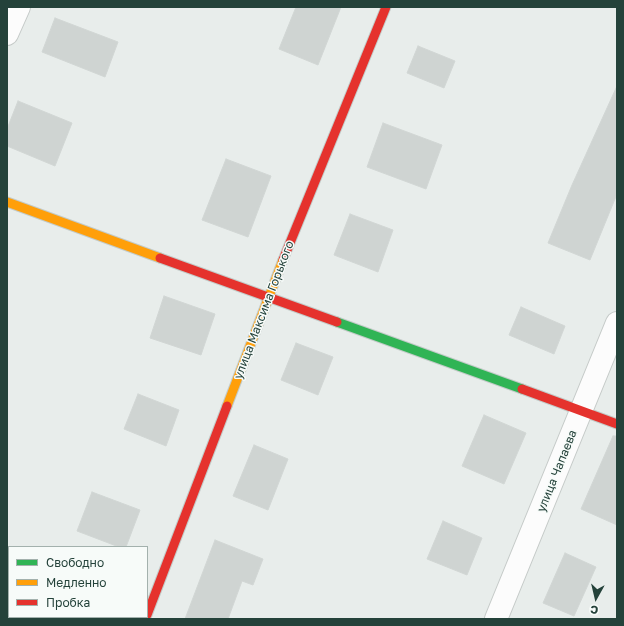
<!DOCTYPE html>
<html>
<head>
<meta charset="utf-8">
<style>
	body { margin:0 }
	#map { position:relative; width:624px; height:626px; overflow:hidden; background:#e8edeb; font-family:"Golos Text",sans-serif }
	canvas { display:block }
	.frame { position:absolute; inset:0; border:8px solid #24423a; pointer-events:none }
	.legend { position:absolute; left:8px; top:546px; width:140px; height:72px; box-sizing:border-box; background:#f7fbf9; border:1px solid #a3b1ad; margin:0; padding:5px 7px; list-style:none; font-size:12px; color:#24423a }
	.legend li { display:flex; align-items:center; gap:8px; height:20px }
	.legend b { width:20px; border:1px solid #a3b1ad }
	.north { position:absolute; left:576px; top:578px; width:40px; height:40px; -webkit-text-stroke:3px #f7fbf9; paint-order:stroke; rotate:188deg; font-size:11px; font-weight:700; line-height:16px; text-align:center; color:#24423a }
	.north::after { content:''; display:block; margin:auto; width:14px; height:18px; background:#24423a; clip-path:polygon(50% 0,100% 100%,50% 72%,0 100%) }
</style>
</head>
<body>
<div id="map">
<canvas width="624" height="626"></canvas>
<div class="frame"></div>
<ul class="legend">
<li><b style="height:5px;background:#30b455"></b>Свободно</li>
<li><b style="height:5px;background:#ff9f0a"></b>Медленно</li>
<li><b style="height:5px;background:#e5322d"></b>Пробка</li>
</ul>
<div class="north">С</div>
</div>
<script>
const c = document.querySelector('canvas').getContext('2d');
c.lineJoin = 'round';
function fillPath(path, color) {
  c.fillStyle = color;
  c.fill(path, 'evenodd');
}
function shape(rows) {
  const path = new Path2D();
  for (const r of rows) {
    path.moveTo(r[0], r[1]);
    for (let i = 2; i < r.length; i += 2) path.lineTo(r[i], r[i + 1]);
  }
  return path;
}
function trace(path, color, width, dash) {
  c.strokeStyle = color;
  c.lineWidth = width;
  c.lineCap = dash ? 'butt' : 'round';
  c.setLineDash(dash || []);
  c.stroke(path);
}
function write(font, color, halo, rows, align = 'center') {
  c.font = font + ' "Golos Text",sans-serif';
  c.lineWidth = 3;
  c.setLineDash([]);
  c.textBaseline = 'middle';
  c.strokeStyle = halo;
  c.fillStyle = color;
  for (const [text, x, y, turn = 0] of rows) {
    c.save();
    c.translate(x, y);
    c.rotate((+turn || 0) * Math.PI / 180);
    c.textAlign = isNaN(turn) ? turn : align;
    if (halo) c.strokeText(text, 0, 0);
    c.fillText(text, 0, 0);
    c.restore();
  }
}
const building = shape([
	[296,7,341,7,318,65,279,49,296,7],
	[55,18,118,42,105,77,42,52,55,18],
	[418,46,455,61,444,88,407,73,418,46],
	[617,86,617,194,590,260,548,243,572,185,617,86],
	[18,101,72,123,55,166,7,146,7,129,18,101],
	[383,123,442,145,426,189,367,167,383,123],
	[226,159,271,176,248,237,202,220,226,159],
	[350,214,393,230,378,272,334,255,350,214],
	[164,296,215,314,201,355,150,338,164,296],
	[521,307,565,326,554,354,509,335,521,307],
	[296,343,333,357,318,395,281,380,296,343],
	[138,394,179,410,166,446,124,429,138,394],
	[484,415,526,433,504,484,462,466,484,415],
	[613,436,617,436,617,525,581,509,613,436],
	[254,445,288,459,268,510,233,496,254,445],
	[92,492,140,510,126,547,119,547,77,531,92,492],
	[443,521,482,538,467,575,427,559,443,521],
	[215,540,263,559,253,585,242,581,228,619,185,619,215,540],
	[565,553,596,567,574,616,543,603,565,553]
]);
fillPath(building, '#cfd4d2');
trace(building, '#d1d6d4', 1);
const street = shape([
	[7,34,19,7],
	[496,619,617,323]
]);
const fast = shape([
	[337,322,522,389]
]);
const slow = shape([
	[7,202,160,258],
	[227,406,283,260]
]);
const jam = shape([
	[160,258,337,322],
	[283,260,386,7],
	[522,389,617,424],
	[147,615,227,406]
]);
trace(street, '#c5cac8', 24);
trace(fast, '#c3cbc8', 11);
trace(slow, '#c3cbc8', 11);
trace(jam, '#c3cbc8', 11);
trace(street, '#fcfcfc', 22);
trace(fast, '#30b455', 9);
trace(slow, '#ff9f0a', 9);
trace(jam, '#e5322d', 9);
write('12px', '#24423a', '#f7fbf9', [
	["улица Максима Горького",264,310,-69],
	["улица Чапаева",557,471,-68]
]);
</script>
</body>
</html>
